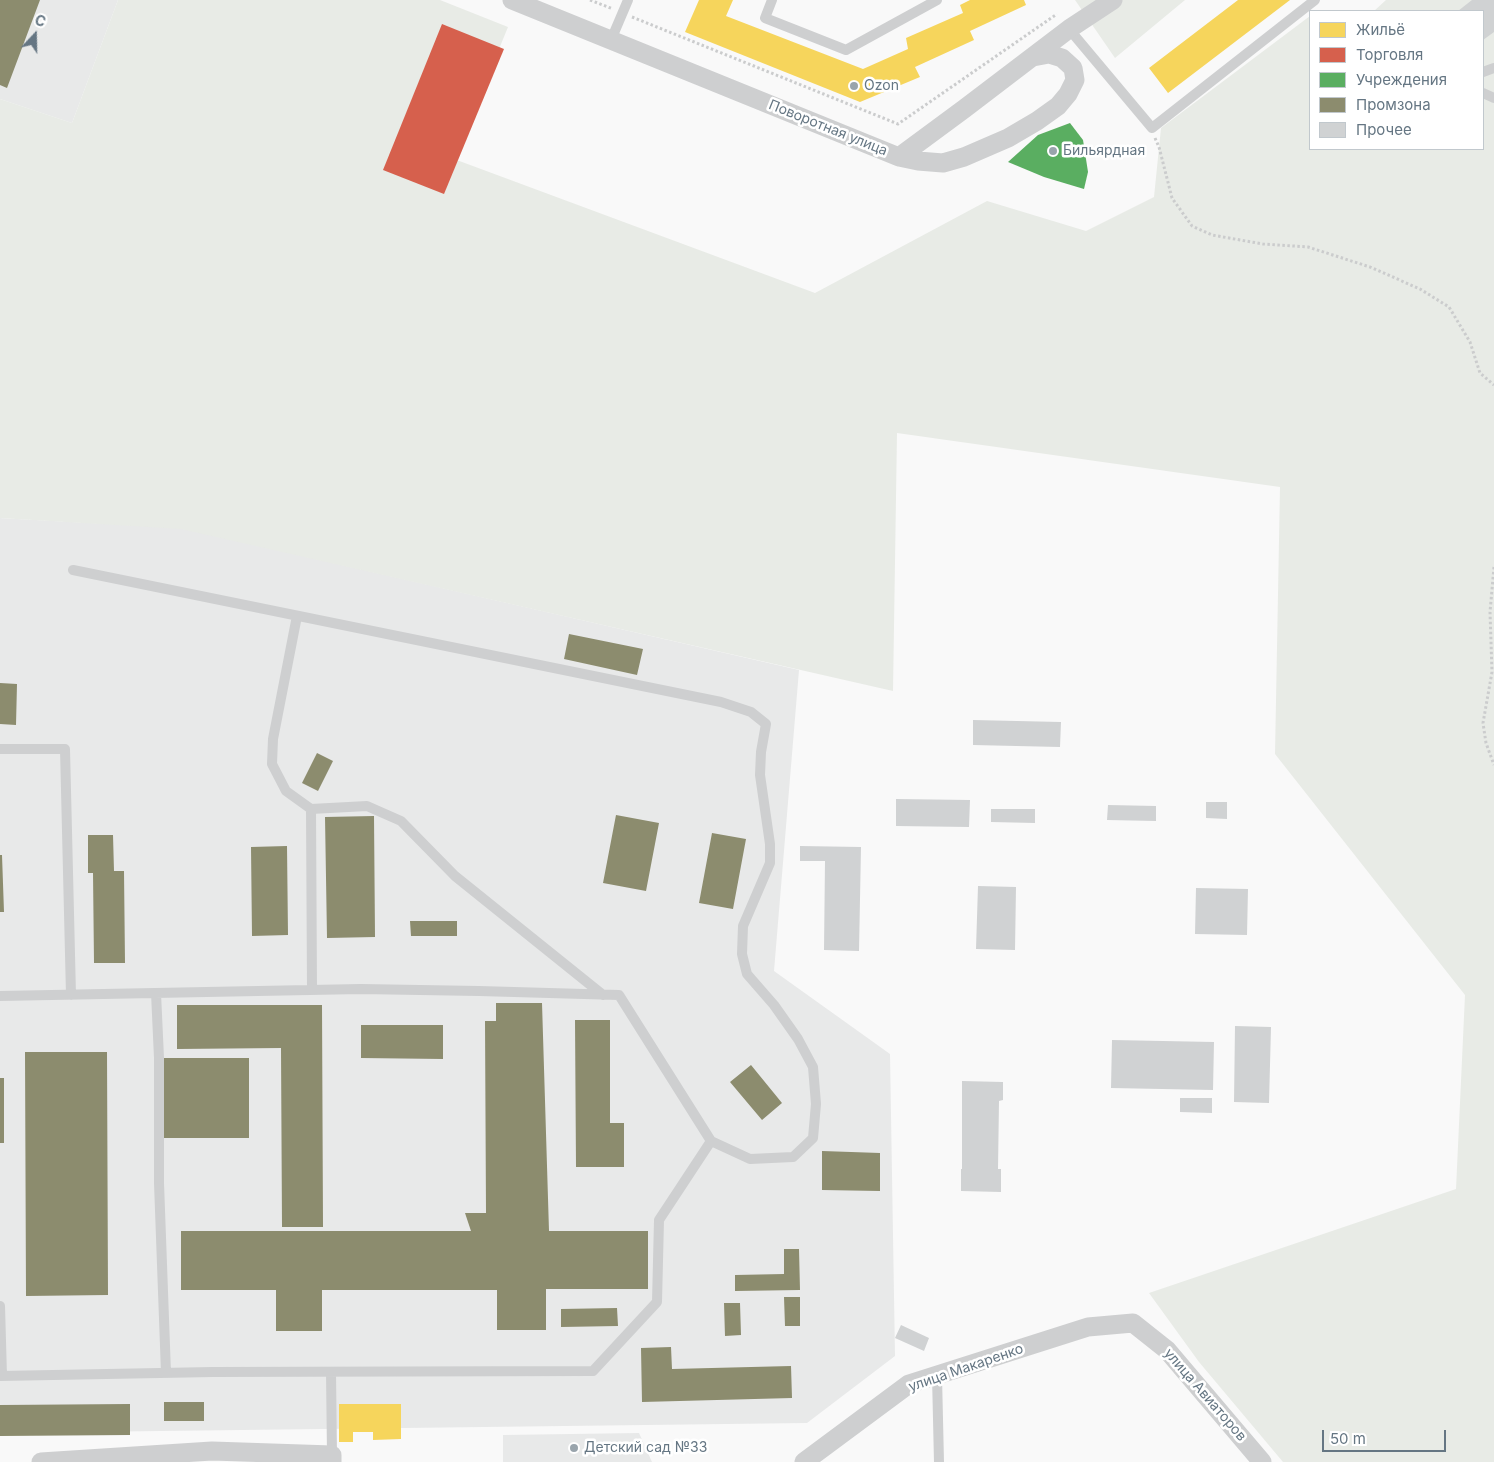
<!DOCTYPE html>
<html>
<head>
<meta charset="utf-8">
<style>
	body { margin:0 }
	#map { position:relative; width:1494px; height:1462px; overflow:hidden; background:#f9f9f9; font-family:Inter,sans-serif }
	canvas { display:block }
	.legend { position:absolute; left:1309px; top:10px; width:175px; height:140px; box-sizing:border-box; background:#fff; border:1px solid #c1c8cd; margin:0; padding:6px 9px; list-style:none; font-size:15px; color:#657683 }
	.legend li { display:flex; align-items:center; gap:10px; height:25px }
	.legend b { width:25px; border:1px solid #c1c8cd }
	.north { position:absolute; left:10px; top:10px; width:50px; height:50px; -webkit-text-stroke:4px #fff; paint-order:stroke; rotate:21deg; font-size:14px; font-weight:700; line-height:20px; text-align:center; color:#657683 }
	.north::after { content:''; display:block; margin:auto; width:18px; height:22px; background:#657683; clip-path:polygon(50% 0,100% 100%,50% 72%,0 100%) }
	.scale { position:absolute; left:1322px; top:1430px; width:124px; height:22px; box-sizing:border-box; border:2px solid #657683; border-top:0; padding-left:6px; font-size:15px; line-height:18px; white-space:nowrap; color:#657683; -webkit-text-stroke:4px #fff; paint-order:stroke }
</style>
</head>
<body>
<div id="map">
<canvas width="1494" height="1462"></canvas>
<ul class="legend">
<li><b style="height:14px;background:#f6d55c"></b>Жильё</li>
<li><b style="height:14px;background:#d6604d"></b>Торговля</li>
<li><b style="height:14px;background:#5aae61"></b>Учреждения</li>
<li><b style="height:14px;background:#8c8c6e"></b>Промзона</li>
<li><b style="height:14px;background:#d0d2d3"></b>Прочее</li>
</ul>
<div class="north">С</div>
<div class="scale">50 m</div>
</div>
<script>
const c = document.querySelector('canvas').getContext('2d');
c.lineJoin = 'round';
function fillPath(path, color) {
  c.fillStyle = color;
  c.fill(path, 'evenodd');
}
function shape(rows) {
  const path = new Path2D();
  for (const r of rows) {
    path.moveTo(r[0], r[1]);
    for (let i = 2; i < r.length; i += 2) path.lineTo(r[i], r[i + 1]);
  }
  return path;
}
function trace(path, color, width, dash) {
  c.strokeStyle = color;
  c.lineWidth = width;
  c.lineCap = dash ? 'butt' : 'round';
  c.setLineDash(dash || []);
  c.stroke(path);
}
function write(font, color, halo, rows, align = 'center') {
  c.font = font + ' Inter,sans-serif';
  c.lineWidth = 5;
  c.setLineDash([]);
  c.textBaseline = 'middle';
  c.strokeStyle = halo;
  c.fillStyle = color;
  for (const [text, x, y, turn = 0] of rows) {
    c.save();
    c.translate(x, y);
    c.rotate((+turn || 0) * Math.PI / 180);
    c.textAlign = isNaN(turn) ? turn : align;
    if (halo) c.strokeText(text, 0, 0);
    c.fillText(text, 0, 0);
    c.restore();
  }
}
fillPath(shape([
	[0,0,118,0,72,123,0,99],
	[0,518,181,528,799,670,774,971,890,1054,895,1356,807,1423,0,1433],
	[639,1433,652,1462,503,1462,503,1435]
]), '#e8e9e9');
fillPath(shape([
	[118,0,440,0,508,27,454,159,815,293,987,201,1086,231,1154,197,1161,128,1310,16,1310,149,1483,149,1483,11,1374,11,1386,0,1494,0,1494,1462,1283,1462,1199,1362,1149,1293,1456,1189,1465,995,1275,754,1280,487,897,433,893,691,181,529,0,518,0,99,72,123],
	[1075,0,1185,0,1115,58]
]), '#e8ebe6');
fillPath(shape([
	[699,0,733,0,726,16,863,69,908,49,906,38,963,13,960,5,970,0,1024,0,1026,5,970,31,974,40,915,67,920,77,860,102,685,32],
	[1238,0,1290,0,1168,93,1149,68],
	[339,1404,401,1404,401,1439,373,1440,373,1432,353,1432,353,1442,339,1442]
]), '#f6d55c');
fillPath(shape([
	[442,24,504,49,444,194,383,170]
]), '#d6604d');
fillPath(shape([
	[1070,123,1083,140,1088,172,1084,189,1044,177,1008,162,1038,135]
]), '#5aae61');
fillPath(shape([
	[0,0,40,0,7,88,0,85],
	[569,634,643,649,637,675,564,659],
	[0,683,17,684,16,725,0,724],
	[317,753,333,761,318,791,302,783],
	[616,815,659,823,646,891,603,883],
	[374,816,375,937,327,938,325,817],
	[712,833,746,839,733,909,699,903],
	[88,835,113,835,114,871,124,871,125,963,94,963,93,873,88,873],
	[287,846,288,935,252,936,251,847],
	[0,855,2,855,4,912,0,912],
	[410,921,457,921,457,936,411,936],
	[496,1003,542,1003,549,1231,648,1231,648,1289,546,1289,546,1330,497,1330,497,1290,322,1290,322,1331,276,1331,276,1290,181,1290,181,1231,471,1231,465,1213,486,1213,485,1021,496,1021],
	[177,1005,322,1005,323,1227,282,1227,281,1048,177,1049],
	[575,1020,610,1020,610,1123,624,1123,624,1167,576,1167],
	[361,1025,443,1025,443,1059,361,1058],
	[25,1052,107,1052,108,1295,26,1296],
	[163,1058,249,1058,249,1138,163,1138],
	[751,1065,782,1103,762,1120,730,1082],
	[0,1078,4,1078,4,1143,0,1143],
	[822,1151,880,1153,880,1191,822,1190],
	[784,1249,799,1249,800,1290,735,1291,735,1275,784,1274],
	[784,1297,800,1297,800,1326,785,1326],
	[724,1303,740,1303,741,1335,725,1336],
	[617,1308,618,1326,561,1327,561,1309],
	[671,1347,672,1369,791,1366,792,1398,642,1402,641,1348],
	[164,1402,204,1402,204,1421,164,1421],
	[130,1404,130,1435,0,1436,0,1405]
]), '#8c8c6e');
fillPath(shape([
	[1472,0,1494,0,1494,32,1483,40,1483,11,1458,11],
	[973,720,1061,722,1060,747,973,745],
	[896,799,970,800,969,827,896,826],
	[1206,802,1227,802,1227,819,1206,818],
	[1108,805,1156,806,1156,821,1107,820],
	[991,809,1035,809,1035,823,991,822],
	[800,846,861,847,859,951,824,950,825,861,800,861],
	[978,886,1016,887,1015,950,976,949],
	[1196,888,1248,889,1247,935,1195,934],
	[1235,1026,1271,1027,1269,1103,1234,1102],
	[1112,1040,1214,1042,1213,1090,1111,1088],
	[962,1081,1003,1082,1003,1100,999,1101,998,1169,1001,1169,1001,1192,961,1191,961,1169,962,1169],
	[1180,1098,1212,1098,1212,1113,1180,1112],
	[901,1325,929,1338,924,1351,895,1338]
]), '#d0d2d3');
trace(shape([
	[590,0,613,9],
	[632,17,898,124,1057,14],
	[1155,138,1159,147,1172,198,1192,226,1212,235,1263,244,1308,247,1370,267,1420,289,1449,307,1470,342,1480,373,1494,385],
	[1494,567,1490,612,1492,672,1483,723,1486,743,1494,765]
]), '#cbcccd', 3, [2.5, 2.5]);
trace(shape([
	[772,0,765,18,846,50,937,0],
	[1069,29,1152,128,1315,0],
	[611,40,628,0],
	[1483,72,1494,68],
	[1483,93,1494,98],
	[297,616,273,739,272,764,286,791,311,809,312,990],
	[0,749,65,749,71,995],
	[311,809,367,806,401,821,455,876,603,995],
	[156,993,159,1058,159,1183,166,1373],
	[0,996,361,989,479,991,619,995,711,1141,750,1159,793,1157,813,1138,816,1104,813,1067,798,1039,774,1005,747,974,742,954,743,926,770,863,770,844,760,775,761,752,766,724,751,712,721,702,73,570],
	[0,1306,2,1376],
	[331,1372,332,1455],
	[0,1376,213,1372,593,1371,657,1302,659,1220,711,1141],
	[937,1376,939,1462]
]), '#cecfd0', 10);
trace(shape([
	[512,0,899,157,918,161,943,163,964,157,1008,138,1037,121,1058,106,1068,94,1075,80,1073,68,1062,58,1049,54,1033,57],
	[899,157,964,109,1069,29,1113,0],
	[41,1462,212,1451,332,1455,332,1462],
	[804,1462,909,1384,1088,1327,1133,1323,1167,1350,1262,1462]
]), '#cecfd0', 19);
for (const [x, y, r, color] of [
	[854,86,5,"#99a4ac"],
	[1053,151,5,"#99a4ac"],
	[574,1448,5,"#99a4ac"]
]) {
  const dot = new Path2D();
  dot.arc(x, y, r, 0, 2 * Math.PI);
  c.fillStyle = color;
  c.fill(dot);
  trace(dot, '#fff', 2);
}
write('14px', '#657683', '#fff', [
	["Ozon",864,86],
	["Бильярдная",1063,151],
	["Детский сад №33",584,1448]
], 'left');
write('14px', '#657683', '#fff', [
	["Поворотная улица",828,128,22],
	["улица Макаренко",966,1368,-19],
	["улица Авиаторов",1205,1395,49]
]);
</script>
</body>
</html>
